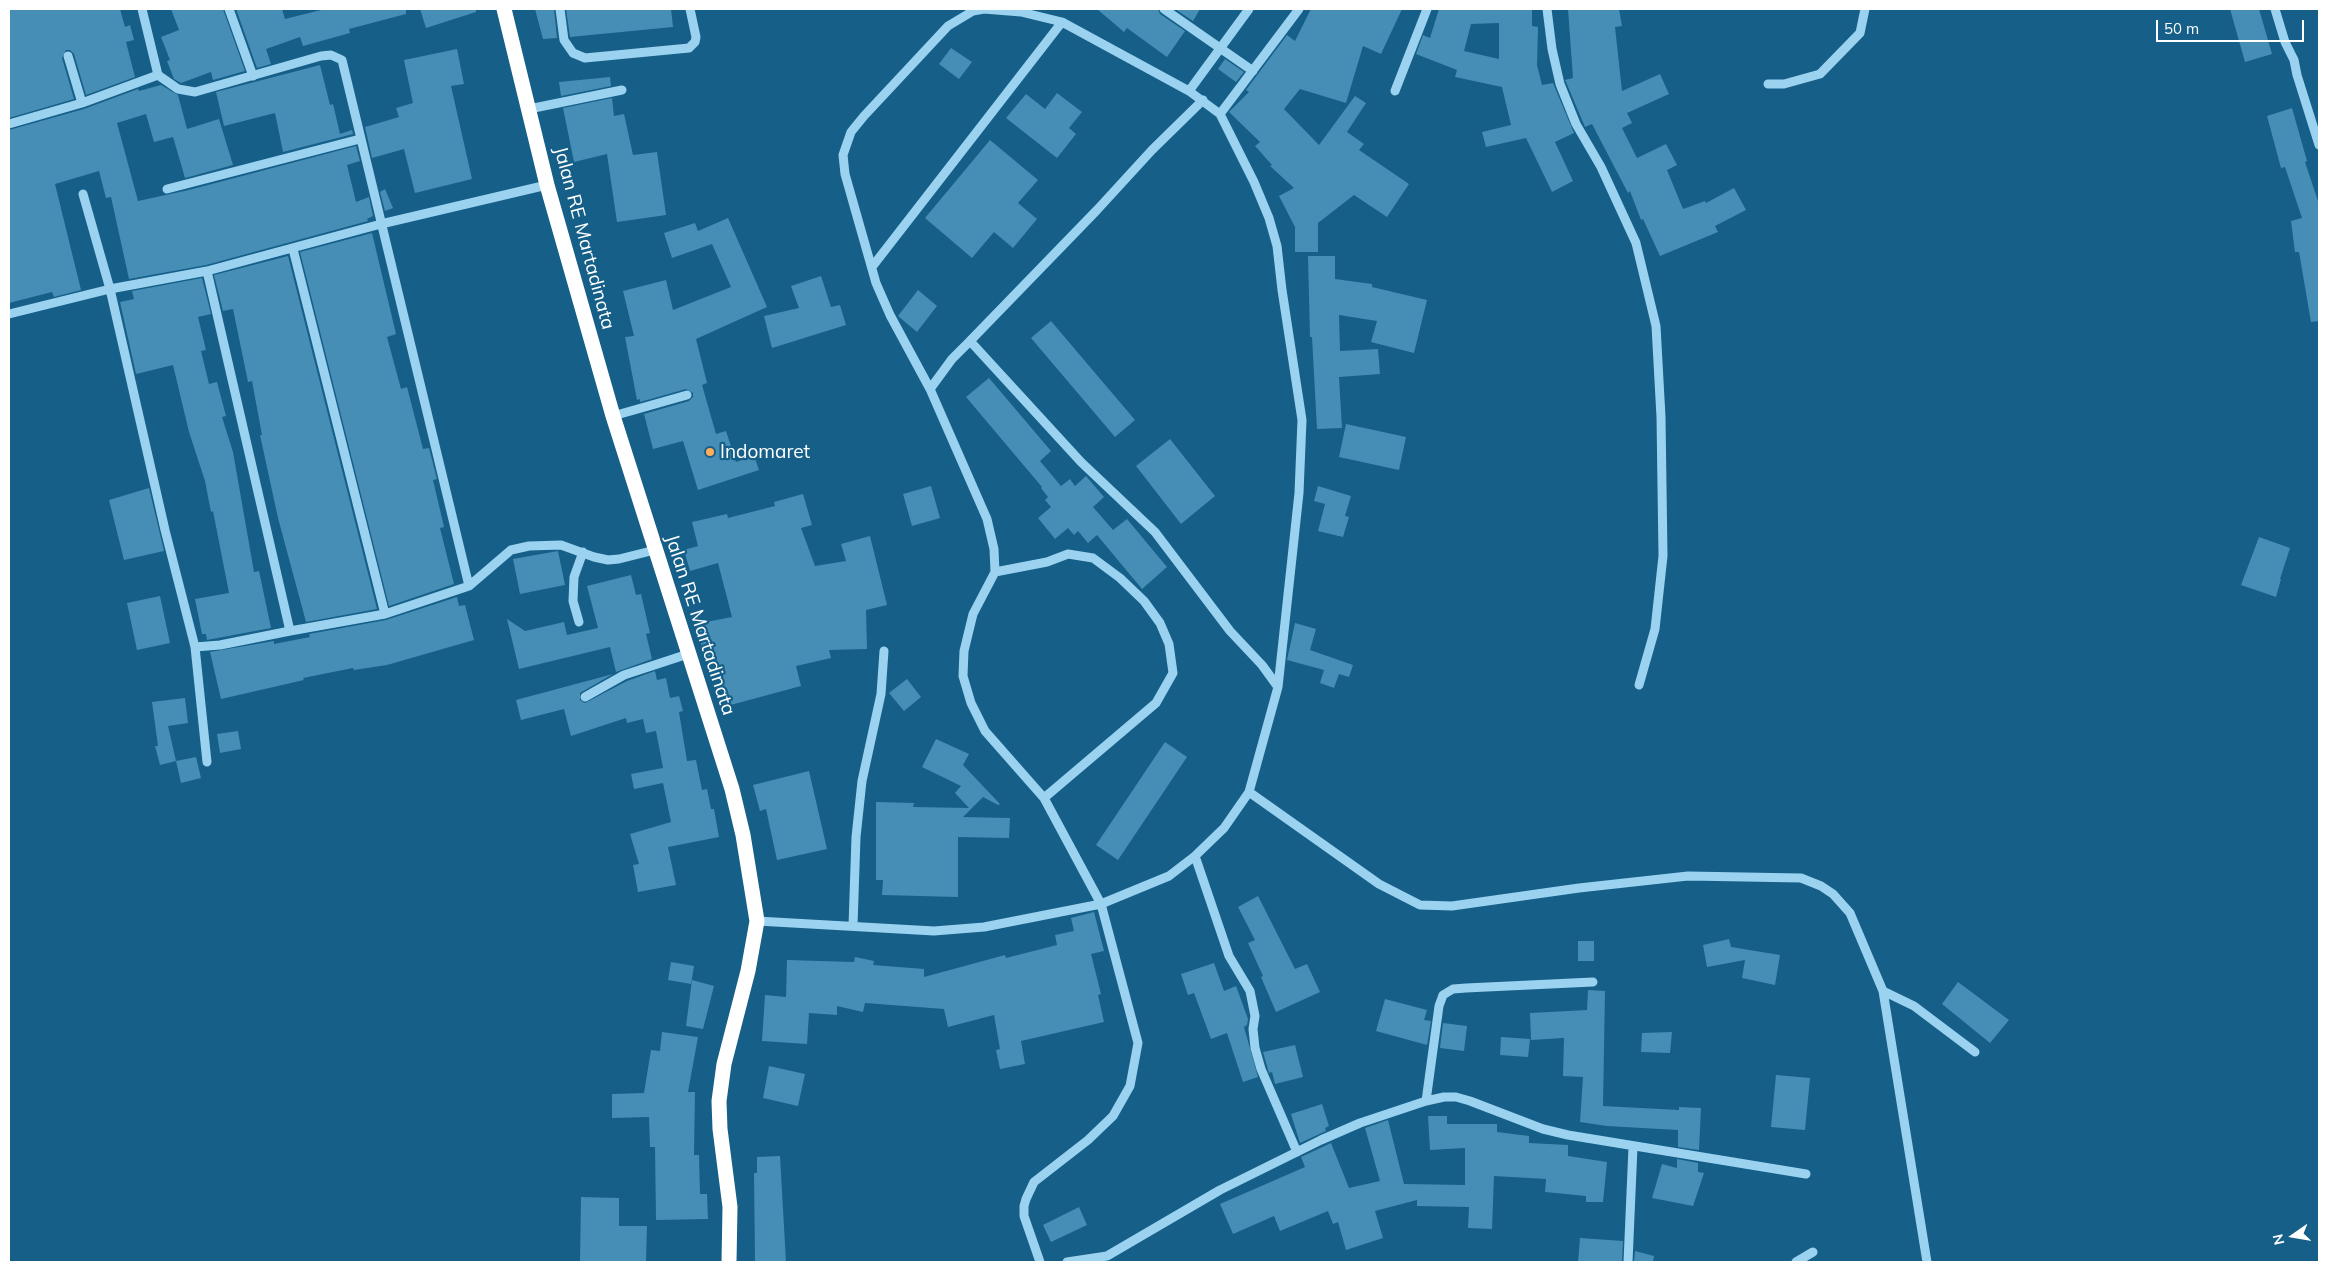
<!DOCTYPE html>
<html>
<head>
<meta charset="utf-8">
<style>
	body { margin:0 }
	#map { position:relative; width:2328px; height:1271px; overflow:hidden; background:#155f88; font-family:Mulish,sans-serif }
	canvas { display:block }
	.frame { position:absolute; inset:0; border:10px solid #fff; pointer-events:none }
	.north { position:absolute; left:2268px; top:1211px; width:50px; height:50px; -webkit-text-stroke:4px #155f88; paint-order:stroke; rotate:257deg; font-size:14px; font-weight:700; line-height:20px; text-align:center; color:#fff }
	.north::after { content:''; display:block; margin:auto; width:18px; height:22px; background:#fff; clip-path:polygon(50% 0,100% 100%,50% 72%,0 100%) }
	.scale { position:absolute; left:2156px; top:20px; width:148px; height:22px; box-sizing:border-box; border:2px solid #fff; border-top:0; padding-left:6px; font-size:15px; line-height:18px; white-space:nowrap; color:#fff; -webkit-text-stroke:4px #155f88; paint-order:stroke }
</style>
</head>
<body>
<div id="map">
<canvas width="2328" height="1271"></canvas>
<div class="frame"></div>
<div class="north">N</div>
<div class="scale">50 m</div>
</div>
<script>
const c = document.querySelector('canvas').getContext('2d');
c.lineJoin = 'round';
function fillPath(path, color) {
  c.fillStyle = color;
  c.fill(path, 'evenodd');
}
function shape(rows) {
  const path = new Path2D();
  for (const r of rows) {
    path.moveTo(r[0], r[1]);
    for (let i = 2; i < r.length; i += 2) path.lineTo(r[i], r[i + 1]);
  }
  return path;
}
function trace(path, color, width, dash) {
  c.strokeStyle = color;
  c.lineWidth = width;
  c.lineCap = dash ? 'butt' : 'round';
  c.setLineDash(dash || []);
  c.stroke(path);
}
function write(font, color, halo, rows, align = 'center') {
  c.font = font + ' Mulish,sans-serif';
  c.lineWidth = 4.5;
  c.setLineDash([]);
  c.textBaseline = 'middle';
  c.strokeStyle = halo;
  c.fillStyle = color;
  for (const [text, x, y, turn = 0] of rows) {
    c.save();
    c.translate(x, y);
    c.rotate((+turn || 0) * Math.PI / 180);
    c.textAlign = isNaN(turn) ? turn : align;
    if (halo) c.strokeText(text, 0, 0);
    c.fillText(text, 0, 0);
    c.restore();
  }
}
fillPath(shape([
	[9,9,120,9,125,27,130,25,134,40,126,42,135,77,86,95,74,54,70,50,66,50,62,58,74,99,9,118],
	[171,9,223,9,245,71,213,80,211,72,181,83,174,79,167,61,170,60,161,37,179,30],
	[236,9,282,9,285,19,325,9,406,9,406,14,349,29,350,33,303,46,300,37,266,49,271,64,257,68],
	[420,9,476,9,476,12,426,28],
	[535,9,554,9,557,38,543,39],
	[566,9,671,9,673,27,570,37],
	[1097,9,1158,9,1160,14,1185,31,1167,57,1127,28,1124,32],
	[1175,9,1200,9,1193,21],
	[1311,9,1402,9,1381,54,1363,46,1346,103,1300,89,1284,109,1319,145,1355,96,1366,103,1347,132,1364,144,1359,150,1409,184,1387,217,1354,195,1318,223,1318,252,1295,252,1295,227,1279,196,1294,188,1270,166,1272,165,1255,146,1260,142,1229,112,1249,92,1246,90,1287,35,1295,41],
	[1439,9,1532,9,1532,26,1538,27,1537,65,1542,85,1553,83,1574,133,1555,142,1573,181,1552,192,1526,138,1486,147,1482,132,1511,125,1502,87,1455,77,1457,70,1416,54,1423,35,1430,38],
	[1499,23,1499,59,1464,51,1471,24],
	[1568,9,1619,9,1622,26,1615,27,1622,91,1660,74,1669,94,1627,113,1632,123,1622,128,1637,158,1666,144,1677,165,1667,170,1683,209,1705,201,1706,203,1734,188,1746,210,1715,226,1718,232,1660,256,1643,219,1641,220,1630,191,1628,193,1592,124,1585,127,1566,82,1565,80,1573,78],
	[2230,9,2259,9,2272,54,2245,62],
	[951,48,972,62,959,79,939,64],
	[457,49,464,84,451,86,472,179,415,193,404,149,372,158,365,127,399,117,396,108,413,103,404,60],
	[1225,59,1244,72,1236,82,1218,69],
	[320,65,330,105,333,104,340,134,352,130,353,134,283,152,275,113,224,126,216,92],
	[610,77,611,86,561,96,559,82],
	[161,85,178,95,187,129,219,119,233,165,185,178,173,137,154,142,146,114,117,123,138,201,189,190,356,146,360,161,347,165,356,202,369,197,373,216,367,219,368,221,206,265,129,279,111,197,106,198,99,171,55,184,81,290,54,297,52,292,9,303,9,130,84,109,138,89,139,91],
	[1057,93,1082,112,1069,128,1076,134,1057,158,1006,118,1026,94,1045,109],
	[612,98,614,116,624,114,633,155,657,152,666,215,617,222,607,154,574,162,563,108],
	[2292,108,2307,161,2305,162,2319,204,2319,321,2311,322,2299,252,2295,252,2291,221,2302,218,2285,167,2281,168,2267,116],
	[990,140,1038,180,1018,203,1037,219,1013,248,994,232,972,258,925,218],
	[385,189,393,208,385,211,380,192],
	[728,218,767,307,696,339,707,383,702,385,716,434,726,431,736,462,754,456,759,470,698,490,683,441,653,449,644,414,689,401,693,397,693,393,686,389,640,402,640,399,637,400,625,337,634,336,623,291,666,280,673,310,731,287,712,244,672,258,664,233,695,223,698,231],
	[372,233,396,334,387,337,401,389,407,387,423,449,429,448,437,479,433,480,444,527,440,528,454,584,389,606,300,252],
	[288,256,377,609,306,622,278,518,260,435,262,435,252,381,248,382,233,309,223,311,214,275],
	[1308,256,1335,256,1335,279,1372,284,1372,287,1427,300,1414,353,1371,342,1377,321,1339,315,1340,351,1378,349,1380,374,1339,377,1342,428,1317,429,1312,337,1310,337],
	[821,276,831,307,840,305,846,325,772,348,764,316,799,308,791,286],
	[202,278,211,314,198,317,206,350,201,351,209,384,217,382,226,416,222,417,233,452,254,572,259,571,271,628,207,640,206,634,202,634,195,599,229,593,213,511,211,512,205,481,189,432,173,365,136,374,120,302,134,299,132,291],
	[918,290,937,306,917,332,898,316],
	[1051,321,1135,420,1115,437,1031,338],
	[989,378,1051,451,1040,461,1061,486,1070,479,1075,486,1086,476,1104,497,1093,507,1113,530,1127,519,1167,567,1142,589,1097,535,1088,543,1078,531,1074,535,1068,528,1055,539,1038,518,1051,507,1045,500,1048,497,1041,488,1042,487,966,397],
	[1346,424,1406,437,1399,470,1339,457],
	[1170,439,1215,496,1181,524,1136,466],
	[931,486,940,518,912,526,903,494],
	[1318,486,1351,496,1345,516,1349,517,1343,537,1318,531,1325,504,1314,501],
	[149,488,164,551,124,560,109,500],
	[803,494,812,525,801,528,815,566,846,561,841,544,870,536,887,605,866,610,867,649,829,650,831,658,796,666,801,686,727,706,715,659,706,662,696,624,732,617,718,563,690,571,684,550,698,546,692,522,727,514,728,518,775,506,774,502],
	[2259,537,2290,548,2280,579,2281,579,2276,597,2241,585],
	[558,551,565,585,520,594,513,559],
	[631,575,636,595,641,594,650,633,646,634,652,659,616,672,610,647,519,669,507,619,525,631,564,622,567,635,598,628,587,586],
	[160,596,170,643,137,650,127,603],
	[457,597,459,606,465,605,474,640,387,665,354,670,353,668,303,678,304,680,221,699,210,652,274,641,274,644,310,637,309,634,386,620],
	[1295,623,1316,629,1310,650,1353,665,1349,677,1339,674,1334,688,1320,683,1324,670,1287,660],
	[655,671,657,680,666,678,670,698,679,696,683,711,679,712,687,761,696,760,702,790,707,789,711,809,714,809,719,837,668,847,676,885,638,892,633,865,639,864,630,834,671,822,663,783,634,789,631,774,663,768,656,731,646,733,643,719,627,723,626,718,571,736,564,709,521,720,516,700,613,674,580,693,580,700,585,703,627,681],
	[907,679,921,697,904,711,889,693],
	[185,698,188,723,168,726,176,761,160,765,155,746,158,746,152,702],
	[238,731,241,749,220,753,217,734],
	[936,739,969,754,963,765,1000,804,998,805,983,797,963,817,1010,818,1009,838,958,837,958,897,882,895,883,880,876,880,876,802,914,803,913,807,969,808,955,793,961,786,922,767],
	[1165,742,1187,757,1118,860,1096,845],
	[196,757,201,778,181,783,176,761],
	[809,771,827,849,777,860,766,809,760,811,753,785],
	[1258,896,1295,969,1307,964,1320,992,1276,1012,1261,977,1263,976,1248,943,1255,940,1238,907],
	[1094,912,1104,951,1091,954,1101,994,1098,995,1104,1022,1021,1041,1025,1064,1000,1069,996,1050,1000,1049,994,1015,948,1027,944,1009,865,1003,863,1012,837,1006,837,1015,809,1013,807,1044,762,1041,765,995,786,997,787,960,854,962,855,957,874,961,873,965,924,969,924,977,1005,955,1006,958,1057,945,1055,935,1074,931,1071,918],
	[1729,939,1731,947,1780,955,1775,985,1742,978,1745,960,1707,967,1703,945],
	[1578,941,1594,941,1594,961,1578,961],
	[671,962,694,966,691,984,668,980],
	[1214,963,1224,991,1236,986,1248,1019,1247,1025,1244,1027,1258,1077,1243,1082,1227,1033,1211,1039,1194,993,1188,995,1181,974],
	[692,980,714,986,703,1029,686,1026],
	[1958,982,2009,1020,1990,1043,1942,1004],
	[1588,990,1605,991,1603,1106,1679,1110,1679,1107,1701,1108,1699,1150,1678,1147,1678,1130,1607,1126,1580,1122,1583,1077,1563,1076,1564,1038,1531,1040,1530,1013,1587,1010],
	[1385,999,1427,1010,1424,1020,1431,1021,1427,1045,1376,1031],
	[1443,1023,1467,1026,1464,1051,1440,1048],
	[662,1032,698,1037,688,1092,695,1092,694,1155,699,1155,700,1194,707,1194,708,1219,656,1220,655,1147,650,1147,649,1117,612,1118,612,1094,644,1093,651,1050,660,1051],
	[1672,1032,1670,1053,1641,1052,1642,1033],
	[1501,1037,1530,1039,1528,1057,1500,1055],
	[1295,1045,1303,1077,1275,1084,1272,1072,1269,1073,1263,1052],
	[769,1066,805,1074,798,1106,763,1098],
	[1776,1075,1810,1078,1805,1130,1771,1127],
	[1322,1104,1329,1126,1325,1128,1326,1131,1300,1143,1291,1114],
	[1428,1116,1447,1116,1447,1124,1497,1124,1497,1132,1529,1136,1529,1143,1568,1145,1568,1156,1607,1162,1603,1202,1586,1202,1586,1196,1545,1192,1546,1179,1494,1176,1492,1229,1468,1228,1469,1207,1417,1206,1417,1200,1375,1211,1383,1238,1346,1250,1338,1222,1333,1224,1328,1211,1280,1231,1274,1216,1233,1234,1220,1204,1305,1167,1301,1157,1331,1143,1349,1188,1380,1181,1365,1128,1388,1120,1404,1184,1465,1185,1465,1148,1430,1150],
	[780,1156,786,1262,755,1262,754,1173,757,1173,757,1157],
	[1677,1159,1698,1163,1698,1172,1704,1173,1693,1206,1652,1198,1662,1164,1677,1168],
	[581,1197,619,1198,619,1226,647,1226,646,1262,580,1262],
	[1079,1207,1087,1225,1051,1242,1043,1225],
	[1580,1238,1623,1241,1622,1262,1578,1262],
	[1635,1251,1654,1256,1653,1262,1634,1262]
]), '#468eb5');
trace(shape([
	[229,9,253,76],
	[560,9,564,40,573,53,585,58,689,48,695,42,696,37,690,9],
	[1164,9,1253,71],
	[1547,9,1552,49,1560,84,1576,124,1601,167,1636,243,1656,326,1661,417,1663,556,1655,629,1639,685],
	[2275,9,2285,42,2294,60,2297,75,2319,145],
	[68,56,82,103,158,75,142,9],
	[158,75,178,89,195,92,321,56,331,55,342,60,469,586,385,614,290,631],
	[1768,84,1784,84,1820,74,1860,33,1865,9],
	[1189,91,1249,9],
	[1395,91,1427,9],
	[529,109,622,90],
	[1220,114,1299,9],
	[9,124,82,103],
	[167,189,360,139],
	[83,194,110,289,165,530,195,647],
	[293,249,385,614],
	[872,267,1062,22],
	[9,314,110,289,207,271,381,224,547,185],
	[970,341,1097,210,1152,150,1203,100],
	[613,416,687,395],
	[995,572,1047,562,1068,554,1093,558,1120,578,1144,601,1160,623,1169,644,1173,673,1156,703,1044,798],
	[469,586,511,550,529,546,561,545,594,557,608,560,619,559,655,550],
	[579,622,573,601,574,577,583,552],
	[585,697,624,675,688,654],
	[207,762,195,647,220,645,290,631,207,271],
	[1249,792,1379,884,1420,905,1452,906,1579,888,1688,876,1801,878,1821,886,1833,894,1850,913,1883,991,1927,1262],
	[1195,856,1229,956,1250,991,1255,1016,1253,1029,1255,1048,1261,1069,1297,1152],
	[757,921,934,931,984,927,1101,904,1169,876,1195,856,1224,828,1249,792,1278,687,1299,493,1302,420,1282,290,1277,246,1269,218,1254,182,1220,114,1189,91,1062,22,1021,12,984,9,973,11,948,26,864,116,851,132,843,155,845,174,876,283,890,315,930,389],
	[853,926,856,837,862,781,881,694,884,651],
	[1883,991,1914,1006,1975,1052],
	[1426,1101,1439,1006,1443,995,1453,989,1466,988,1593,982],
	[1040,1262,1024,1216,1024,1206,1026,1199,1034,1182,1088,1140,1113,1116,1130,1086,1138,1043,1101,904,1044,798,985,731,971,703,963,676,964,651,973,614,995,572,994,549,987,519,930,389,952,359,970,341,1081,462,1155,532,1230,631,1262,665,1278,687],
	[1067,1262,1107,1256,1220,1190,1321,1140,1360,1123,1426,1101,1444,1097,1456,1097,1470,1101,1543,1129,1568,1135,1806,1174],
	[1628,1262,1633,1147],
	[1796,1262,1813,1252]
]), '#9bd2ef', 9);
trace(shape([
	[504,9,547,185,613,416,732,789,743,835,757,921,748,971,724,1064,719,1101,720,1129,730,1207,729,1262]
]), '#fff', 15);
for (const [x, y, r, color] of [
	[710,452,5,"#ffad59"]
]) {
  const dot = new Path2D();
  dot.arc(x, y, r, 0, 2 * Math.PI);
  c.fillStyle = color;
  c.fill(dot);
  trace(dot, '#155f88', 2);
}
write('19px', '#fff', '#155f88', [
	["Jalan RE Martadinata",584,238,75],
	["Jalan RE Martadinata",700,625,72]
]);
write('19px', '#fff', '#155f88', [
	["Indomaret",720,452]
], 'left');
</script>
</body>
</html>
